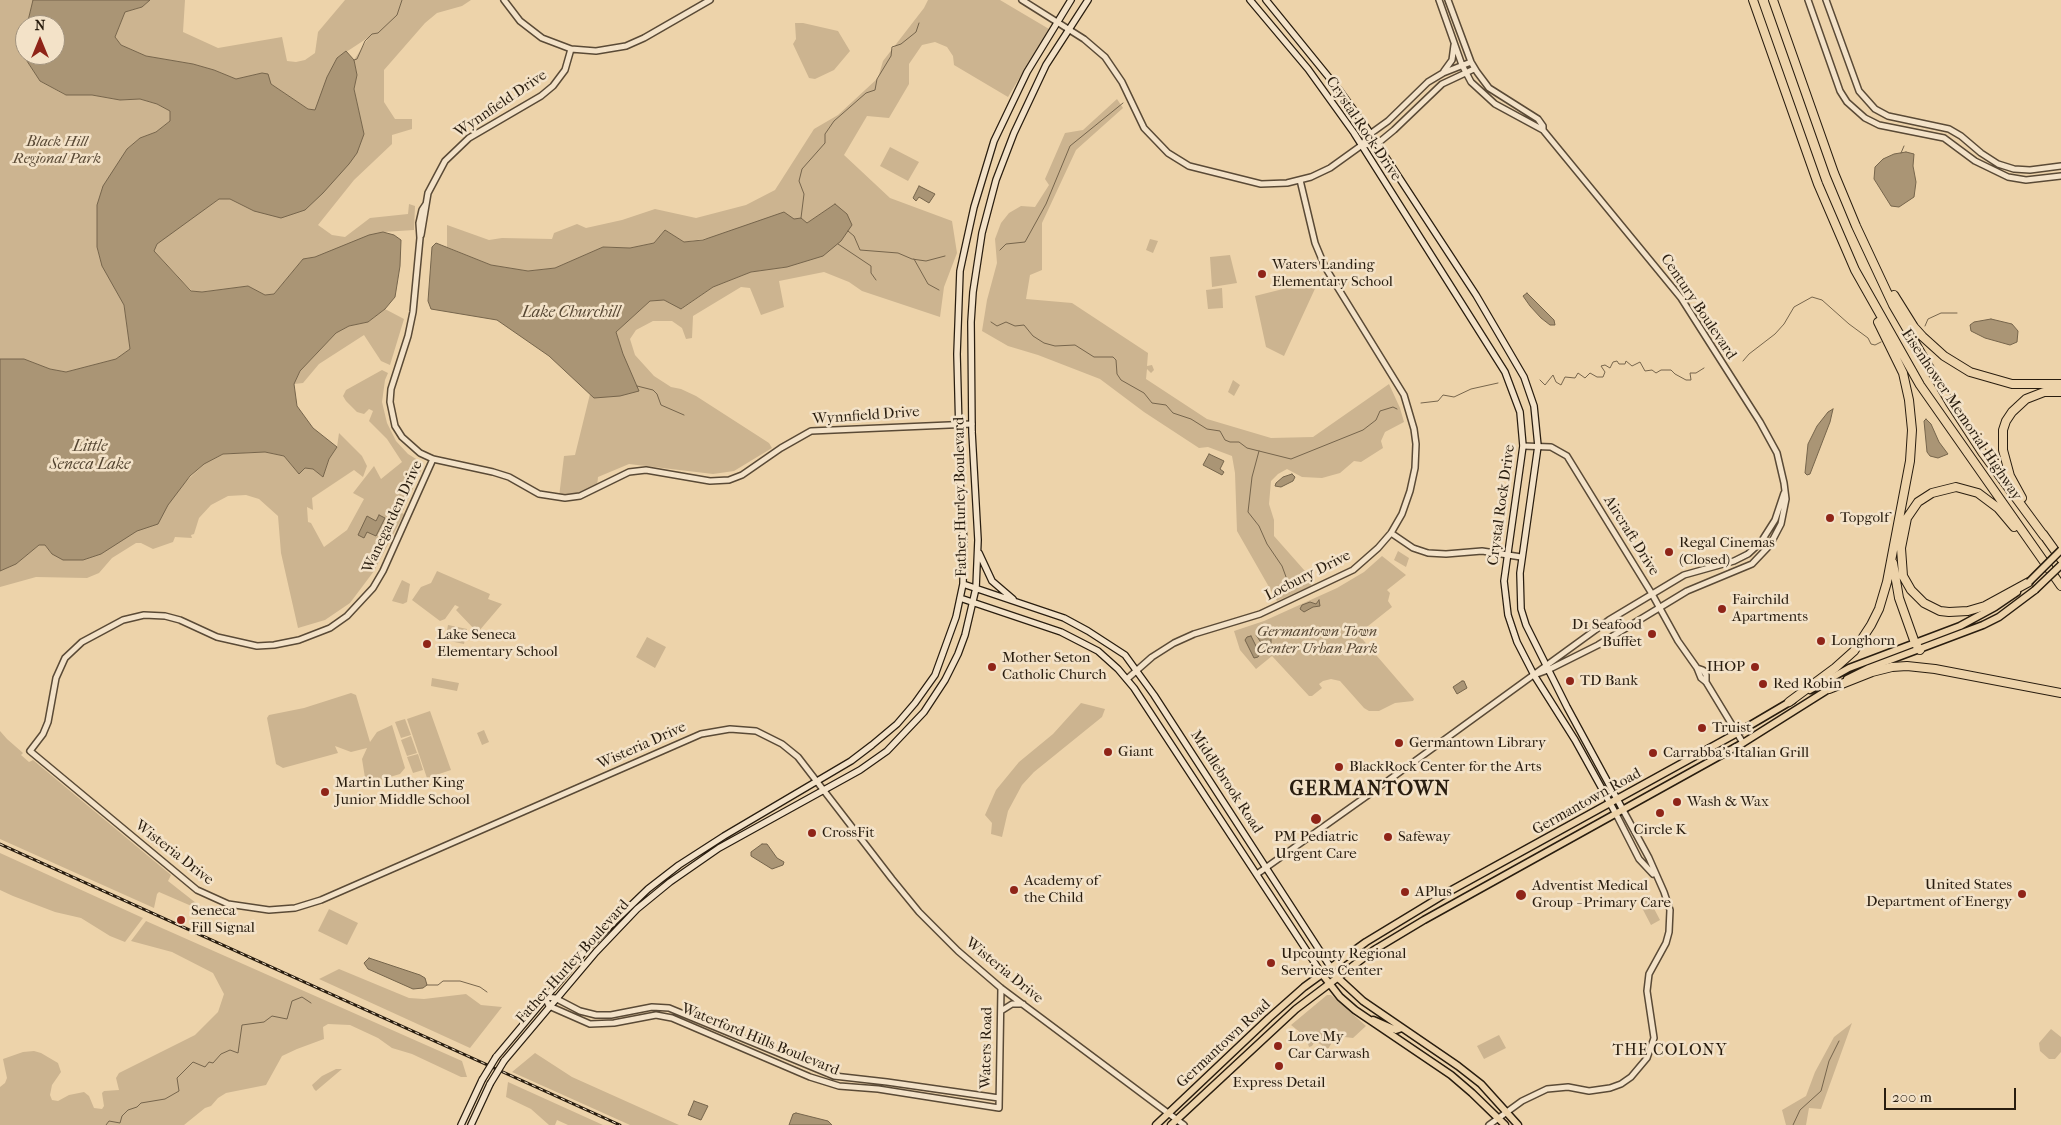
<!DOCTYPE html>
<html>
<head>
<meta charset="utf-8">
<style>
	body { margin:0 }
	#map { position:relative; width:2061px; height:1125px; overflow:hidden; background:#edd3aa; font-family:"IM FELL French Canon",serif }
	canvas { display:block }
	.north { position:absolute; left:15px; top:15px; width:50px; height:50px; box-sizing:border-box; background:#f3e2c8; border:1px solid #a2937e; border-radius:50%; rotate:0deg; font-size:14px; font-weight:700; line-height:20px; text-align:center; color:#291d0f }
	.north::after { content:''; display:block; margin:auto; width:18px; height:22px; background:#8f2418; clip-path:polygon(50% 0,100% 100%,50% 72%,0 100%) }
	.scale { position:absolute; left:1884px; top:1088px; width:132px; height:22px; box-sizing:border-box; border:2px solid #291d0f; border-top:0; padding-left:6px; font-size:15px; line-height:18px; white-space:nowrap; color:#291d0f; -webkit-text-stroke:4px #f3e2c8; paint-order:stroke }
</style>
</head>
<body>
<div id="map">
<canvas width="2061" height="1125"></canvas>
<div class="north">N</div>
<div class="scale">200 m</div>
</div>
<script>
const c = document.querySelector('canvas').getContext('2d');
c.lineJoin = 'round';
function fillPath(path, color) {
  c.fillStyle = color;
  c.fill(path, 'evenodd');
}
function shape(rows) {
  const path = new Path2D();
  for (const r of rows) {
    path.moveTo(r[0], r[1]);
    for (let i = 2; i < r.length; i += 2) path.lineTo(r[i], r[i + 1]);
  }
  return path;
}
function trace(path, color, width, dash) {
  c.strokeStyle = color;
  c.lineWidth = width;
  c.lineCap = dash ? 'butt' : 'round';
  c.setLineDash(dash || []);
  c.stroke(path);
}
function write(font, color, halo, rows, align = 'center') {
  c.font = font + ' "IM FELL French Canon",serif';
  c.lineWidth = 5;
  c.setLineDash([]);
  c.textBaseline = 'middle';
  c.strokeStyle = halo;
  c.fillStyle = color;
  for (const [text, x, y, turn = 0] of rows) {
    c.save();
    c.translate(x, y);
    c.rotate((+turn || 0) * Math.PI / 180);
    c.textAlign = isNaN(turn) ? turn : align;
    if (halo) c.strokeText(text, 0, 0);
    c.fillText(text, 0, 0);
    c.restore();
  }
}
fillPath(shape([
	[0,0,33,0,27,25,25,25,23,40,25,58,40,81,65,95,92,95,120,100,140,99,157,104,170,111,170,121,156,132,140,138,127,149,119,164,98,227,97,248,100,258,124,305,130,349,116,359,66,372,50,369,24,359,0,359],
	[150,0,185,0,183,32,218,48,282,37,287,61,296,62,305,60,315,53,318,32,345,0,471,0,462,6,437,13,425,23,384,70,384,102,395,119,412,119,412,129,392,135,392,144,354,180,318,225,332,235,345,237,370,218,408,214,409,204,415,206,414,230,383,232,315,257,303,259,274,294,265,295,248,286,202,292,192,291,154,251,157,244,167,234,219,199,230,199,254,211,364,134,354,89,357,75,354,60,369,37,337,58,316,111,308,109,271,84,262,73,236,79,214,70,193,64,146,56,121,45,115,37,125,12,142,7],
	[928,0,1000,0,1049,29,1008,97,954,65,953,56,947,47,935,42,922,45,909,64,909,84,889,118,867,116,844,155,890,198,952,221,957,253,944,287,940,317,862,291,849,282,824,272,779,281,784,307,761,315,750,288,741,287,693,316,692,338,686,339,682,328,672,321,653,321,636,330,630,339,635,355,654,376,671,387,681,389,696,396,769,443,772,448,734,471,713,474,629,464,598,477,597,487,580,496,559,497,564,456,575,455,590,394,594,398,623,354,616,332,650,301,664,300,682,309,713,287,751,272,787,267,835,204,807,223,684,242,665,230,654,243,630,248,603,247,555,268,528,271,491,265,447,247,447,225,489,240,502,238,552,239,554,233,577,224,586,228,622,220,655,209,696,218,746,205,775,190,814,129,838,115,878,78,883,61,924,8],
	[795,23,803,23,838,31,850,51,834,70,815,79,809,78,793,44,796,39],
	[1117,99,1123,108,1076,150,1042,223,1042,270,1030,275,1026,299,1072,303,1148,353,1147,366,1152,365,1154,370,1151,373,1147,369,1146,379,1207,419,1271,438,1313,437,1389,384,1400,408,1404,422,1385,432,1381,441,1383,448,1361,462,1354,461,1340,473,1322,478,1302,477,1287,469,1278,474,1271,481,1269,504,1274,520,1274,536,1312,579,1311,586,1277,601,1237,531,1235,473,1232,456,1208,447,1199,448,1144,412,1100,379,1038,355,1008,346,982,331,987,300,997,263,995,239,1001,223,1009,213,1021,206,1035,207,1049,185,1045,179,1065,133,1083,130],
	[890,147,919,162,908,181,880,166],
	[1150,239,1158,241,1153,253,1146,250],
	[1230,255,1237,283,1212,287,1210,257],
	[1319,280,1284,356,1266,347,1255,296],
	[1222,288,1223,308,1208,309,1206,290],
	[385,309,404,319,390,365,381,361,364,335,319,364,303,383,294,384,300,371,336,333,349,326,368,322],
	[382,370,388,373,385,380,382,402,387,423,396,441,408,454,421,462,422,468,402,513,404,514,374,571,350,603,325,620,298,628,281,553,278,516,259,499,246,495,228,496,211,505,199,518,194,534,191,535,192,538,175,537,173,542,153,549,141,543,136,543,112,558,99,573,87,578,36,577,0,587,0,571,16,564,39,545,45,545,52,554,83,560,102,553,166,501,204,464,223,454,265,452,284,456,299,474,305,468,313,469,323,477,329,459,337,447,339,433,362,456,367,466,363,477,354,470,312,498,313,510,307,507,308,522,311,523,324,547,347,530,364,499,353,493,374,466,381,479,402,462,387,439,369,421,373,411,369,409,364,414,357,412,346,401,343,396,346,390],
	[1233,380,1240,385,1234,396,1228,392],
	[1398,551,1409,558,1406,567,1394,560],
	[1382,556,1406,575,1387,590,1390,593,1388,601,1392,607,1358,634,1414,699,1413,701,1395,703,1379,711,1369,711,1364,708,1340,681,1331,679,1323,681,1319,684,1322,688,1312,696,1309,696,1272,656,1256,669,1240,650,1234,631,1264,621,1337,588,1364,572],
	[437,571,490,594,488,599,502,604,479,631,476,631,456,610,459,607,455,605,445,619,440,621,412,600,421,587,431,583],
	[402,580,410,584,407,602,403,604,392,601],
	[448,625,467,629,464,644,445,640],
	[647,637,666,647,655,668,636,657],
	[432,678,459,683,457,691,431,686],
	[351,693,356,695,370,742,377,732,392,725,405,768,400,774,366,784,362,759,367,748,351,752,335,746,338,753,283,768,276,764,267,718,269,715,304,708],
	[1081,703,1105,709,1102,717,1034,772,1022,785,1008,811,1002,837,991,834,992,823,985,815,996,790,1019,762,1053,734],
	[430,711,451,770,427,778,407,719],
	[405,719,411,735,401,738,395,722],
	[484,730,489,742,482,745,477,733],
	[0,731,7,739,23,753,21,755,29,762,33,760,171,875,168,881,210,914,159,892,157,894,154,908,0,839],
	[411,736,417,753,407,756,401,740],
	[418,754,423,770,413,773,407,757],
	[0,853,143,918,125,942,110,936,81,918,55,912,13,896,0,890],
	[1649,899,1660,920,1651,925,1640,904],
	[329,909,358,923,347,945,318,931],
	[146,921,462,1061,467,1077,461,1077,412,1054,392,1048,378,1038,350,1025,328,1024,323,1027,324,1039,297,1049,282,1056,266,1085,226,1093,218,1098,211,1106,205,1108,184,1125,0,1125,0,1087,5,1083,7,1078,3,1059,23,1052,34,1051,41,1053,58,1063,61,1072,52,1085,50,1095,52,1100,58,1101,69,1095,84,1092,89,1096,94,1108,102,1109,104,1106,102,1093,104,1091,119,1090,116,1078,119,1073,195,1035,218,1012,224,994,213,973,172,952,131,941],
	[339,969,409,998,424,999,466,994,481,1005,502,1007,470,1048,319,979],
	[1327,995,1331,995,1366,1026,1353,1038,1336,1036,1328,1049,1315,1041,1312,1046,1309,1047,1306,1037,1291,1025],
	[1852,1023,1821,1109,1809,1108,1806,1125,1786,1125,1782,1110,1806,1096,1815,1072,1834,1037],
	[2051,1029,2061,1037,2061,1052,2055,1059,2049,1059,2040,1051,2039,1043],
	[1499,1035,1506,1048,1484,1059,1477,1046],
	[535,1053,572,1077,679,1125,630,1125,512,1072],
	[336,1069,342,1069,316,1091,314,1089,312,1085,322,1076],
	[508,1082,603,1125,568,1125,557,1120,555,1125,549,1125,531,1109,506,1097]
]), '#ccb490');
const water = shape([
	[33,0,150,0,142,7,125,12,115,37,121,45,146,56,193,64,214,70,236,79,262,73,268,74,271,84,308,109,315,110,327,77,337,58,346,51,354,60,357,75,354,89,364,134,357,153,349,164,323,193,305,210,281,218,254,211,230,199,219,199,157,244,154,251,191,291,202,292,248,286,265,295,274,294,303,259,315,257,369,235,383,232,394,235,401,240,400,266,395,297,385,309,368,322,349,326,336,333,300,371,294,384,297,406,313,428,337,447,329,459,323,477,313,469,305,468,299,474,284,456,265,452,223,454,204,464,190,476,168,505,158,524,137,531,101,554,83,560,63,560,52,554,45,545,39,545,16,564,0,571,0,359,24,359,50,369,66,372,116,359,130,349,124,305,102,266,97,247,97,205,103,186,127,149,140,138,156,132,170,121,170,111,157,104,140,99,120,100,92,95,66,95,40,81,25,58,23,40,25,32,25,55,55,55,55,25,27,25,33,0],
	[1906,152,1914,154,1913,166,1916,182,1914,197,1899,207,1891,206,1874,179,1875,167,1883,159,1894,154,1906,152],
	[919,186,935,194,929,203,919,197,916,201,913,198,919,186],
	[835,204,847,214,852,225,841,241,823,256,787,267,751,272,713,287,681,309,664,300,650,301,616,332,623,354,639,391,620,396,594,398,549,356,497,320,431,309,428,301,432,247,436,243,491,265,528,271,555,268,603,247,630,248,654,243,665,230,684,242,703,240,784,212,794,219,801,218,807,223,835,204],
	[1527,293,1554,320,1555,325,1550,325,1541,318,1530,306,1523,296,1527,293],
	[1991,319,2012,324,2018,331,2017,342,2010,345,1985,338,1971,331,1970,325,1974,322,1991,319],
	[1833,409,1830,422,1810,474,1807,475,1805,473,1808,444,1817,426,1828,412,1833,409],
	[1926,419,1931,424,1939,442,1948,454,1938,458,1930,456,1927,452,1924,421,1926,419],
	[1209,454,1224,461,1220,469,1224,472,1222,475,1203,465,1209,454],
	[1292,474,1295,477,1293,481,1281,487,1275,486,1276,483,1283,477,1292,474],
	[379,515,385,518,376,536,367,532,364,538,358,535,367,516,376,521,379,515],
	[1319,600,1320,606,1313,607,1304,612,1300,609,1302,605,1310,602,1316,604,1319,600],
	[1271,632,1271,648,1266,650,1256,635,1271,632],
	[1251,636,1260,654,1258,657,1254,658,1245,640,1247,637,1251,636],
	[1462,681,1464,681,1467,688,1457,694,1453,687,1462,681],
	[762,844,767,844,777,858,784,862,783,865,772,869,751,856,751,852,762,844],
	[369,958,420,975,425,978,427,985,423,988,413,989,368,969,364,963,369,958],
	[694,1101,708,1106,701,1120,688,1115,694,1101],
	[796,1113,828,1121,832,1125,789,1125,793,1114,796,1113]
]);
fillPath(water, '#aa9575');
trace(water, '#76654c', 1);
trace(shape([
	[354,60,357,59,365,41,372,34,378,33,397,15,402,0],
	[1901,153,1904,146],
	[801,218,804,194,799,181,802,169,825,143,825,134,834,121,866,93,875,90,877,79,891,56,892,47,901,44,916,32,919,23],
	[848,231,854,236,860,250,898,253,912,259,926,261,945,256],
	[838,244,871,266,871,273,876,280],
	[1000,250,1006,244,1025,242,1046,204,1070,146,1123,103],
	[914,259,928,284,939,290],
	[991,322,997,326,1006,322,1015,326,1024,325,1033,336,1044,343,1055,346,1075,345,1094,357,1113,357,1116,360,1117,374,1121,380,1144,393,1152,403,1166,405,1173,413,1191,419,1207,429,1220,431,1225,440,1230,442,1239,442,1247,448,1291,459,1363,430,1376,420,1380,411,1393,407,1397,409],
	[1925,326,1928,319,1941,313,1957,313],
	[1743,361,1749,354,1775,334,1784,324,1794,307,1812,297,1822,300,1849,324,1868,338,1871,344,1875,345,1881,342],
	[1540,380,1545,385,1553,375,1556,382,1561,385,1565,377,1575,378,1578,373,1585,378,1590,373,1597,377,1603,377,1605,372,1601,366,1605,365,1610,368,1613,362,1617,361,1619,364,1625,364,1626,361,1632,366,1640,362,1645,371,1652,370,1656,373,1661,370,1671,370,1675,374,1686,380,1691,380,1690,373,1696,373,1704,368],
	[637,386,653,390,657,394,661,405,684,415],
	[1421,403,1438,401,1443,395,1454,397,1471,389,1498,383],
	[1259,451,1252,477,1248,512,1259,526,1267,544,1282,566,1289,585],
	[427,985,438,985,443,981,460,981,480,987,487,992],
	[106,1125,109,1121,120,1123,122,1116,128,1110,137,1107,141,1103,165,1099,179,1091,177,1078,193,1062,205,1067,209,1062,213,1063,221,1054,230,1050,238,1053,242,1025,264,1022,272,1016,287,1019,292,1001,302,997,311,1003],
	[1793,1125,1800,1110,1821,1091,1829,1061,1839,1041]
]), '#76654c', 1);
const tertiary = shape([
	[504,0,520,21,542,38,571,49,596,51,626,46,644,38,710,0],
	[1022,0,1084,39,1105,57,1122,82,1144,128,1168,153,1189,166,1261,184,1287,183,1311,177,1330,168,1362,145,1370,134,1388,121,1428,82,1443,73,1471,62],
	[1439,0,1462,65,1471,82,1495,104,1543,130],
	[1448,0,1471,62,1477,72,1489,88,1538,119,1543,126,1543,130,1681,298,1760,422,1777,453,1784,483,1786,499,1781,524,1770,545,1752,564,1687,591,1598,645,1548,670,1534,675],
	[1808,0,1840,91,1847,102,1865,118,1879,125,1944,138,1975,161,2008,177,2026,180,2061,176],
	[1826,0,1859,91,1875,109,1888,116,1949,129,1961,136,1981,153,1998,164,2014,169,2030,170,2061,166],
	[1444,71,1452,60,1454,45],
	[1362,145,1377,144,1394,130,1442,84,1474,69],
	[426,204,422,210,419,223,420,238,413,312,408,336,391,389,390,402,395,426,402,437,420,453,433,459,493,472,509,477,539,494,565,498,580,496,629,472,646,470,710,481,729,480,742,475,781,448,811,431,972,424],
	[421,235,428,193,445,161,469,138,541,96,553,86,565,70,571,49],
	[1523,446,1551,447,1567,456,1652,594,1678,641,1697,668,1701,678,1706,682,1743,743],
	[433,459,383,571,373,588,347,616,330,628,299,640,274,645,257,646,217,637,180,620,165,616,144,615,123,620,82,642,65,658,56,678,48,722,43,734,30,751,197,890,228,904,269,910,295,908,321,900,701,734,730,729,756,731,782,744,798,757,892,879,919,912,958,951,1001,988,1184,1125],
	[1391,533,1413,548,1428,553,1446,554,1482,551,1521,557],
	[1697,668,1703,670,1706,675,1706,682],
	[1127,679,1152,657,1174,643,1194,634,1260,614,1353,570,1378,548,1391,533,1402,514,1410,491,1415,468,1416,444,1414,429,1404,395,1325,267,1315,243,1300,180],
	[1616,814,1639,859,1653,874],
	[1257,874,1371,793,1609,620,1684,575,1734,561,1748,554,1761,542,1775,520,1784,493],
	[545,997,549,1006,590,1024,614,1023,656,1015,672,1018,810,1077,839,1086,878,1089,999,1108,1001,988],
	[545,997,555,998,580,1011,596,1015,611,1015,652,1007,669,1008,834,1076,887,1082,999,1098],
	[1001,1011,1012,1004,1023,1004],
	[1489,1125,1522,1101,1547,1089,1568,1087,1589,1091,1610,1088,1621,1084,1631,1077,1647,1058,1654,1038,1647,991,1649,974,1666,943,1669,932,1670,910,1664,892,1649,858,1623,810]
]);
const secondary = shape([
	[1250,0,1308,69,1354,133,1505,372,1520,412,1523,446,1504,581,1508,615,1517,642,1534,675,1575,740,1616,814],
	[1266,0,1340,91,1366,127,1476,295,1524,377,1534,406,1538,446,1520,573,1521,609,1526,625,1567,707,1623,810],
	[979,553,992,581,1013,599],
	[963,584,1064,618,1088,631,1125,655,1154,695,1331,968],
	[960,598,1061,632,1098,651,1118,669,1134,688,1322,974],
	[496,1057,589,946,648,889,679,865,724,836,851,761,872,745,897,724,915,703,935,675,956,617,963,584,964,540,961,510,957,354,960,271,963,257,974,207,994,141,1027,72,1071,0],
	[504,1061,596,952,637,909,670,882,719,848,860,770,887,751,924,712,945,680,958,654,965,635,976,588,978,540,972,432,971,322,973,292,982,233,996,180,1014,133,1046,65,1088,0],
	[461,1125,482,1080],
	[471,1125,490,1084]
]);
const primary = shape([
	[1847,679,1869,668,1983,625,1999,617,2035,590],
	[1810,690,1849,668,1960,626,1995,607,2017,592],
	[1331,968,1337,977,1363,1001,1458,1066,1481,1084,1518,1125],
	[1322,974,1340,997,1355,1010,1451,1075,1472,1093,1505,1125],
	[1373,1020,1396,1030,1402,1028],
	[1156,1125,1269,1018,1304,987,1366,942,1450,891,1737,733,1793,700],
	[1171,1125,1296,1009,1374,950,1424,920,1743,743,1832,687]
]);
const motorway = shape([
	[1753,0,1818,184,1855,270,1920,385,2061,586],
	[1773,0,1834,173,1856,226,1893,305,1950,403,1982,452,2044,536],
	[1894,295,1914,327,1923,337,1944,356,1970,372,2012,384,2061,384],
	[2022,498,2010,476,2003,450,2003,430,2006,421,2012,412,2026,399,2044,392,2061,392],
	[2014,527,1998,508,1978,493,1956,487,1932,493,1918,502,1907,518,1901,548,1903,576,1911,590,1924,603,1940,611,1949,612,1968,611,1985,606,2029,582],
	[2043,534,2061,559],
	[1893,563,1899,598,1915,643,1920,650],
	[1829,689,1872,672,1892,667,1907,666,1935,669,2061,693],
	[1789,702,1835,668,1854,651,1871,625,1879,609,1887,582,1910,461,1912,430,1909,400,1903,373,1878,322]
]);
trace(tertiary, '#5a4a36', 8);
trace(secondary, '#291d0f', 8);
trace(primary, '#291d0f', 9);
trace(motorway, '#291d0f', 10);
trace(tertiary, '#f3e2c8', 5);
trace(secondary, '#f3e2c8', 5.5);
trace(primary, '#edd3aa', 6);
trace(motorway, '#edd3aa', 8);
const rail = shape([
	[0,844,620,1125]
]);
trace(rail, '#291d0f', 3);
trace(rail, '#f3e2c8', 1, [4]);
const secondaryBridge = shape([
	[482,1080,496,1057],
	[490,1084,504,1061]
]);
const primaryBridge = shape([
	[2029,582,2061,550],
	[2035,590,2061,565]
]);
trace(secondaryBridge, '#291d0f', 8, []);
trace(primaryBridge, '#291d0f', 9, []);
trace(secondaryBridge, '#f3e2c8', 5.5);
trace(primaryBridge, '#edd3aa', 6);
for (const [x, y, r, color] of [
	[1262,274,5,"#8f2418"],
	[1830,518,5,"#8f2418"],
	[1669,552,5,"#8f2418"],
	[1722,609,5,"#8f2418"],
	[1652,634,5,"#8f2418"],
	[1821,641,5,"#8f2418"],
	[427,644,5,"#8f2418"],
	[992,667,5,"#8f2418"],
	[1755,667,5,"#8f2418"],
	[1570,681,5,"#8f2418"],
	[1763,684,5,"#8f2418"],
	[1702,728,5,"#8f2418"],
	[1399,743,5,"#8f2418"],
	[1108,752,5,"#8f2418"],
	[1653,753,5,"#8f2418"],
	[1339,767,5,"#8f2418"],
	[325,792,5,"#8f2418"],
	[1677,802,5,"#8f2418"],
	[1660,813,5,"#8f2418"],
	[1316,819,6,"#8f2418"],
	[812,833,5,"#8f2418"],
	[1388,837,5,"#8f2418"],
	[1014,890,5,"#8f2418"],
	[1405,892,5,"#8f2418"],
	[2022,894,5,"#8f2418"],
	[1521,895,6,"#8f2418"],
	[181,920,5,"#8f2418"],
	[1271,963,5,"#8f2418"],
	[1278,1046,5,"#8f2418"],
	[1279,1066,5,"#8f2418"]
]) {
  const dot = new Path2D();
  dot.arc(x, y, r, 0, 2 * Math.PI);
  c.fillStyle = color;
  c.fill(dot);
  trace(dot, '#f3e2c8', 2);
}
write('15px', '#291d0f', '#f3e2c8', [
	["Wynnfield Drive",501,104,-34],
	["Crystal Rock Drive",1363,129,56],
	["Century Boulevard",1698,307,56],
	["Eisenhower Memorial Highway",1961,415,56],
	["Wynnfield Drive",866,416,-4],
	["Father Hurley Boulevard",961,497,-91],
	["Crystal Rock Drive",1502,505,-82],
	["Wanegarden Drive",393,517,-65],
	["Aircraft Drive",1631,536,58],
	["Locbury Drive",1308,576,-27],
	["Wisteria Drive",642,746,-24],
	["Middlebrook Road",1226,782,57],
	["Germantown Road",1587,802,-29],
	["Wisteria Drive",174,853,38],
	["Father Hurley Boulevard",573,962,-48],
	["Wisteria Drive",1004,971,39],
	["Waterford Hills Boulevard",760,1040,22],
	["Germantown Road",1224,1044,-43],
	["Waters Road",987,1048,-89]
]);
write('italic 15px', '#5a4a36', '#f3e2c8', [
	["Black Hill",57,142],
	["Regional Park",57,159],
	["Germantown Town",1317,632],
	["Center Urban Park",1317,649]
]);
write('15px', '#291d0f', '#f3e2c8', [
	["Waters Landing",1272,265],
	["Elementary School",1272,282],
	["Topgolf",1840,518],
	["Regal Cinemas",1679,543],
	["(Closed)",1679,560],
	["Fairchild",1732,600],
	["Apartments",1732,617],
	["D1 Seafood",1642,625,"right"],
	["Buffet",1642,642,"right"],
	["Lake Seneca",437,635],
	["Elementary School",437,652],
	["Longhorn",1831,641],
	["Mother Seton",1002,658],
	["Catholic Church",1002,675],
	["IHOP",1745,667,"right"],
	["TD Bank",1580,681],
	["Red Robin",1773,684],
	["Truist",1712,728],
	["Germantown Library",1409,743],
	["Giant",1118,752],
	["Carrabba's Italian Grill",1663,753],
	["BlackRock Center for the Arts",1349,767],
	["Martin Luther King",335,783],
	["Junior Middle School",335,800],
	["Wash & Wax",1687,802],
	["Circle K",1660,830,"center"],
	["CrossFit",822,833],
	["PM Pediatric",1316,837,"center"],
	["Urgent Care",1316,854,"center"],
	["Safeway",1398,837],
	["Academy of",1024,881],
	["the Child",1024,898],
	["United States",2012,885,"right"],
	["Department of Energy",2012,902,"right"],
	["Adventist Medical",1532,886],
	["Group - Primary Care",1532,903],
	["APlus",1415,892],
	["Seneca",191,911],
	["Fill Signal",191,928],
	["Upcounty Regional",1281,954],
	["Services Center",1281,971],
	["Love My",1288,1037],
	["Car Carwash",1288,1054],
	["Express Detail",1279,1083,"center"]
], 'left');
write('italic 16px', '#564733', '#f3e2c8', [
	["Lake Churchill",571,313],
	["Little",90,447],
	["Seneca Lake",90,465]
]);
c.letterSpacing = '1px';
write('16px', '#291d0f', '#f3e2c8', [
	["THE COLONY",1670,1051]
]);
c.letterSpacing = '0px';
c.letterSpacing = '1px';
write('bold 20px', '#291d0f', '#f3e2c8', [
	["GERMANTOWN",1370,790]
]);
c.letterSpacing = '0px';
</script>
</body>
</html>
